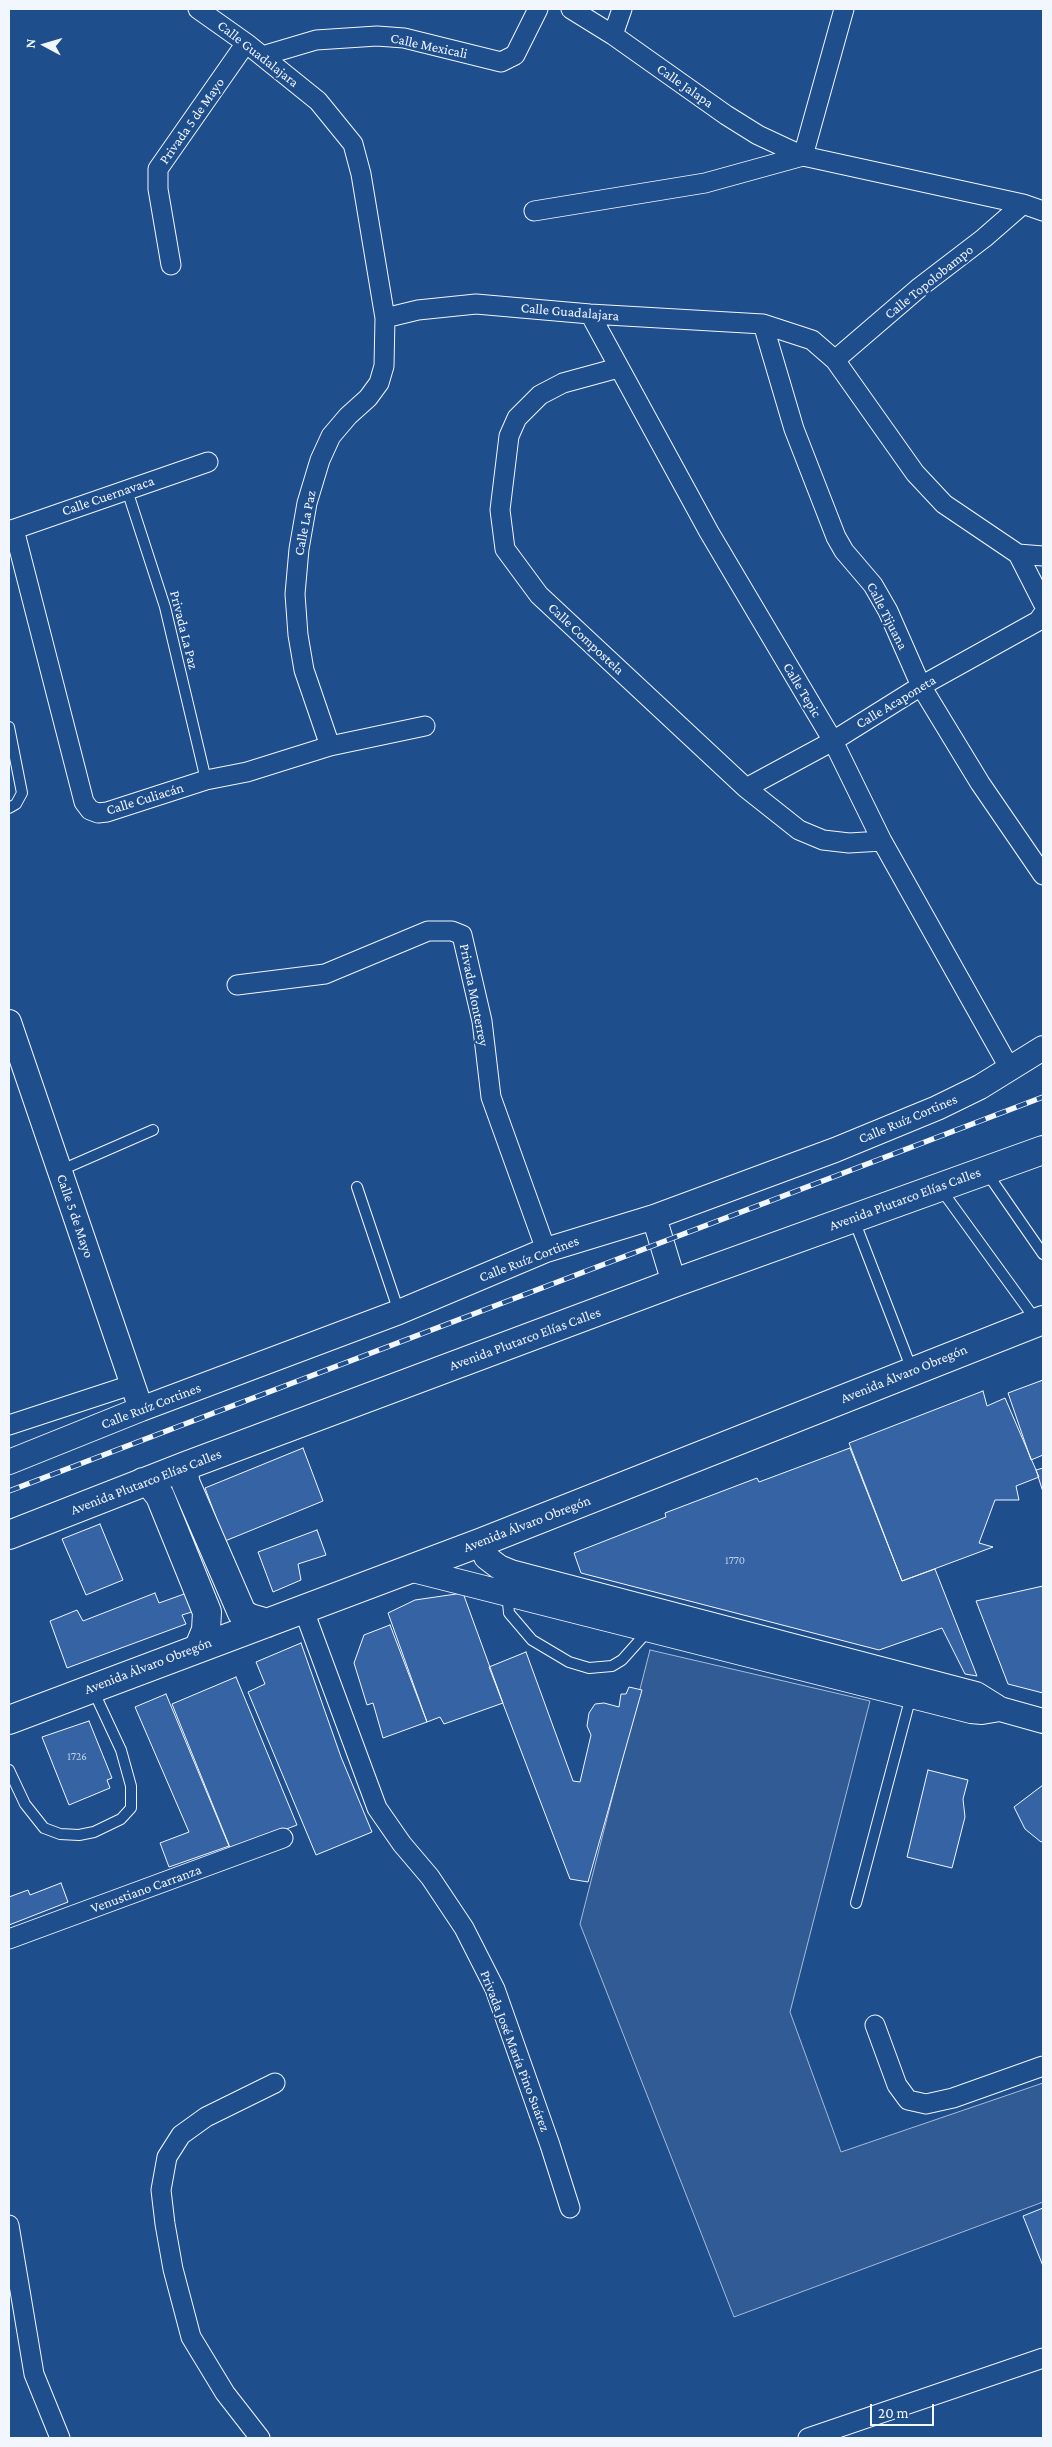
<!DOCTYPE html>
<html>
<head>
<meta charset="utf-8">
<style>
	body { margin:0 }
	#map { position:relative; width:1052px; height:2447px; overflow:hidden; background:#1f4e8c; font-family:"Crimson Pro",serif }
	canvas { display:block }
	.frame { position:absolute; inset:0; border:10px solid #f2f6ff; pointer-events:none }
	.north { position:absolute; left:20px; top:20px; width:50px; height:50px; -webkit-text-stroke:4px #1f4e8c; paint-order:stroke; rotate:276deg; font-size:14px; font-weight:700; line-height:20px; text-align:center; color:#f2f6ff }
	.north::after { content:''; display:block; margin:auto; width:18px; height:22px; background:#f2f6ff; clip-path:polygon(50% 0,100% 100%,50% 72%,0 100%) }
	.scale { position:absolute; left:870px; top:2404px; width:64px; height:22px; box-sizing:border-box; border:2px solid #f2f6ff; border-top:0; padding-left:6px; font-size:15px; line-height:18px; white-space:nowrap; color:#f2f6ff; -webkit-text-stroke:4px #1f4e8c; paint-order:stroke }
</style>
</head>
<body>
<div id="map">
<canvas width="1052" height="2447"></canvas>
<div class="frame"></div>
<div class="north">N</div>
<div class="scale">20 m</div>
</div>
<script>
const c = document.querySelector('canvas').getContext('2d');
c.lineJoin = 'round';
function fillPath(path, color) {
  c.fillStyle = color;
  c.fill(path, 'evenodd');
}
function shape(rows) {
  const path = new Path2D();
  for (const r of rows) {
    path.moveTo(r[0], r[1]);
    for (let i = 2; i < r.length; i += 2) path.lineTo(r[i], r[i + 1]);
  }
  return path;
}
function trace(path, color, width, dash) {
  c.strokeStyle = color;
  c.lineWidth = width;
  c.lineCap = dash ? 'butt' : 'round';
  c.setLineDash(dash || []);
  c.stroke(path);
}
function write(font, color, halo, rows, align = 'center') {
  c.font = font + ' "Crimson Pro",serif';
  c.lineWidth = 4;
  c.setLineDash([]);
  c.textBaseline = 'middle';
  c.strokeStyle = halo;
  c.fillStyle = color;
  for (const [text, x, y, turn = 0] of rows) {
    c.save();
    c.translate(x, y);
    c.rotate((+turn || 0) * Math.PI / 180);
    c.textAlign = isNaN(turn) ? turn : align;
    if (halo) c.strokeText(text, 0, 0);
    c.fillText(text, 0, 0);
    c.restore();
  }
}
const built = shape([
	[650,1650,870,1701,790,2012,841,2152,1043,2083,1043,2202,734,2317,580,1924,650,1650]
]);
fillPath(built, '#305b95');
trace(built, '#a8bbd7', 1);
const building = shape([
	[1043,1380,1043,1455,1031,1460,1008,1393,1043,1380],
	[983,1391,987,1406,1005,1398,1039,1477,1016,1486,1019,1500,995,1500,979,1543,993,1547,902,1581,849,1443,983,1391],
	[303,1448,323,1501,225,1541,205,1488,303,1448],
	[850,1448,902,1581,935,1569,977,1676,965,1674,942,1628,879,1650,581,1573,574,1553,666,1517,665,1513,757,1478,759,1482,850,1448],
	[1043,1468,1043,1492,1036,1470,1043,1468],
	[100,1524,123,1580,86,1595,62,1539,100,1524],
	[317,1530,326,1555,298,1564,301,1580,273,1592,258,1552,317,1530],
	[1043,1586,1043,1693,1008,1684,976,1601,1043,1586],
	[155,1593,159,1603,187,1593,195,1611,182,1615,186,1624,67,1668,50,1621,77,1610,83,1621,155,1593],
	[463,1593,503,1703,444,1724,440,1717,427,1722,388,1613,415,1600,463,1593],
	[390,1625,427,1722,383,1738,373,1703,367,1705,354,1663,364,1635,390,1625],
	[301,1643,341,1757,372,1832,316,1855,248,1692,265,1684,256,1662,301,1643],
	[526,1652,573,1781,580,1782,591,1735,587,1726,589,1713,595,1704,604,1703,619,1707,621,1694,626,1694,629,1687,642,1690,588,1882,570,1879,489,1667,526,1652],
	[236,1677,297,1825,231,1850,172,1704,236,1677],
	[166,1694,229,1846,169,1867,160,1843,189,1832,135,1707,166,1694],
	[89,1721,112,1778,107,1780,110,1788,69,1805,42,1737,89,1721],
	[928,1770,968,1780,963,1799,965,1817,952,1868,907,1857,928,1770],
	[1043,1785,1043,1841,1041,1842,1025,1829,1014,1807,1043,1785],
	[61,1883,68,1902,9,1925,9,1897,28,1890,30,1895,61,1883],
	[1043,2208,1043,2266,1023,2216,1043,2208]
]);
fillPath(building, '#3563a3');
trace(building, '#f2f6ff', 1);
const service = shape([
	[127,490,165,607,206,780],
	[9,727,22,793,16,804,9,808],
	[59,1171,153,1130],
	[987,1173,1043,1254],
	[357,1187,399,1312],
	[940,1188,1030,1312],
	[854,1220,912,1370],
	[507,1592,509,1613,532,1640,569,1662,589,1668,612,1666,622,1660,648,1631],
	[9,1770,25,1804,44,1828,60,1834,79,1835,94,1832,121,1819,131,1808,131,1786,121,1750,93,1690],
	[856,1903,911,1696]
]);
const minor = shape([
	[198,9,246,43,318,101,353,144,361,174,385,318,418,310,476,304,590,314,763,324,812,340,835,360,915,473,944,504,1018,554,1043,556],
	[571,9,613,35,726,115,758,135,803,156,1023,204,1043,211],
	[613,35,622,9],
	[262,56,316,40,377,36,404,38,501,62,515,55,538,9],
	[534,211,705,183,803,156,844,9],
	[171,265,158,189,158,169,246,43],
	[590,314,709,532,833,741,882,841,1010,1069],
	[763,324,794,429,836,537,844,551,873,585,888,611,921,686,980,783,1043,875],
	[835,360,920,287,984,238,1023,204],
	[618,368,563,383,540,395,517,418,509,436,500,510,505,549,539,595,746,788,799,830,823,840,849,843,882,841],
	[14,529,84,802,90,810,98,813,107,812,206,780,247,772,330,746,425,726],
	[9,531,208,462],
	[1018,554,1043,603],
	[330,746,304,670,298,635,295,594,299,549,307,503,320,460,331,436,348,416,368,398,379,383,384,366,385,318],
	[746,788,833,741,921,686,1038,621,1043,614],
	[237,985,325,974,428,931,452,931,462,935,482,1021,491,1097,546,1250],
	[9,1425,131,1385],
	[303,1608,377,1808,402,1844,430,1877,464,1928,495,1989,550,2145,570,2208],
	[9,1939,283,1838],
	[875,2025,897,2085,908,2100,926,2104,953,2098,1043,2066],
	[9,2225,34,2374,60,2438],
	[260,2438,225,2393,191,2337,173,2269,165,2224,161,2190,167,2157,181,2135,206,2117,275,2083],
	[808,2438,1043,2358]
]);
const tertiary = shape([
	[9,1022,141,1409],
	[654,1217,674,1283],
	[9,1462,141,1409,399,1312,546,1250,654,1217,835,1150,937,1108,980,1087,1043,1048],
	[482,1542,486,1557,499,1567,511,1572,976,1694,1000,1709,1043,1721],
	[409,1569,971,1711,982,1712,1000,1709]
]);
const trunk = shape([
	[188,1465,184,1475,186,1484,242,1613,250,1618,267,1623],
	[143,1482,152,1486,160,1496,207,1612,206,1630,199,1647],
	[9,1535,188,1465,674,1283,1043,1150],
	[9,1720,482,1542,1043,1320]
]);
trace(service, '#f2f6ff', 12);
trace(minor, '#f2f6ff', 21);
trace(tertiary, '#f2f6ff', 26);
trace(trunk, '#f2f6ff', 30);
trace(service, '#1f4e8c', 10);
trace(minor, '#1f4e8c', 19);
trace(tertiary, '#1f4e8c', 24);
trace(trunk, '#1f4e8c', 28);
const rail = shape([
	[9,1491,1043,1097]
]);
trace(rail, '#f2f6ff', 5.5);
trace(rail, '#1f4e8c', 4, [11]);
write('11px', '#c3d1e8', null, [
	["1770",735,1561],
	["1726",77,1757]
]);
write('14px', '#f2f6ff', '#1f4e8c', [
	["Calle Mexicali",429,46,12],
	["Calle Guadalajara",258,54,38],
	["Calle Jalapa",685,86,35],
	["Privada 5 de Mayo",192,121,-55],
	["Calle Topolobampo",929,282,-39],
	["Calle Guadalajara",570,312,5],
	["Calle Cuernavaca",108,496,-19],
	["Calle La Paz",305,523,-79],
	["Calle Tijuana",887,616,63],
	["Privada La Paz",184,630,76],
	["Calle Compostela",586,639,43],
	["Calle Tepic",802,690,59],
	["Calle Acaponeta",896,702,-31],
	["Calle Culiacán",145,799,-17],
	["Privada Monterrey",474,995,79],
	["Calle Ruíz Cortines",908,1119,-23],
	["Avenida Plutarco Elías Calles",905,1199,-20],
	["Calle 5 de Mayo",75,1216,71],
	["Calle Ruíz Cortines",529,1259,-21],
	["Avenida Plutarco Elías Calles",525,1339,-20],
	["Avenida Álvaro Obregón",904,1374,-22],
	["Calle Ruíz Cortines",151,1406,-21],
	["Avenida Plutarco Elías Calles",146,1482,-21],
	["Avenida Álvaro Obregón",527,1524,-21],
	["Avenida Álvaro Obregón",148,1666,-21],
	["Venustiano Carranza",146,1889,-20],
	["Privada José María Pino Suárez",515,2051,69]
]);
</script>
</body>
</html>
